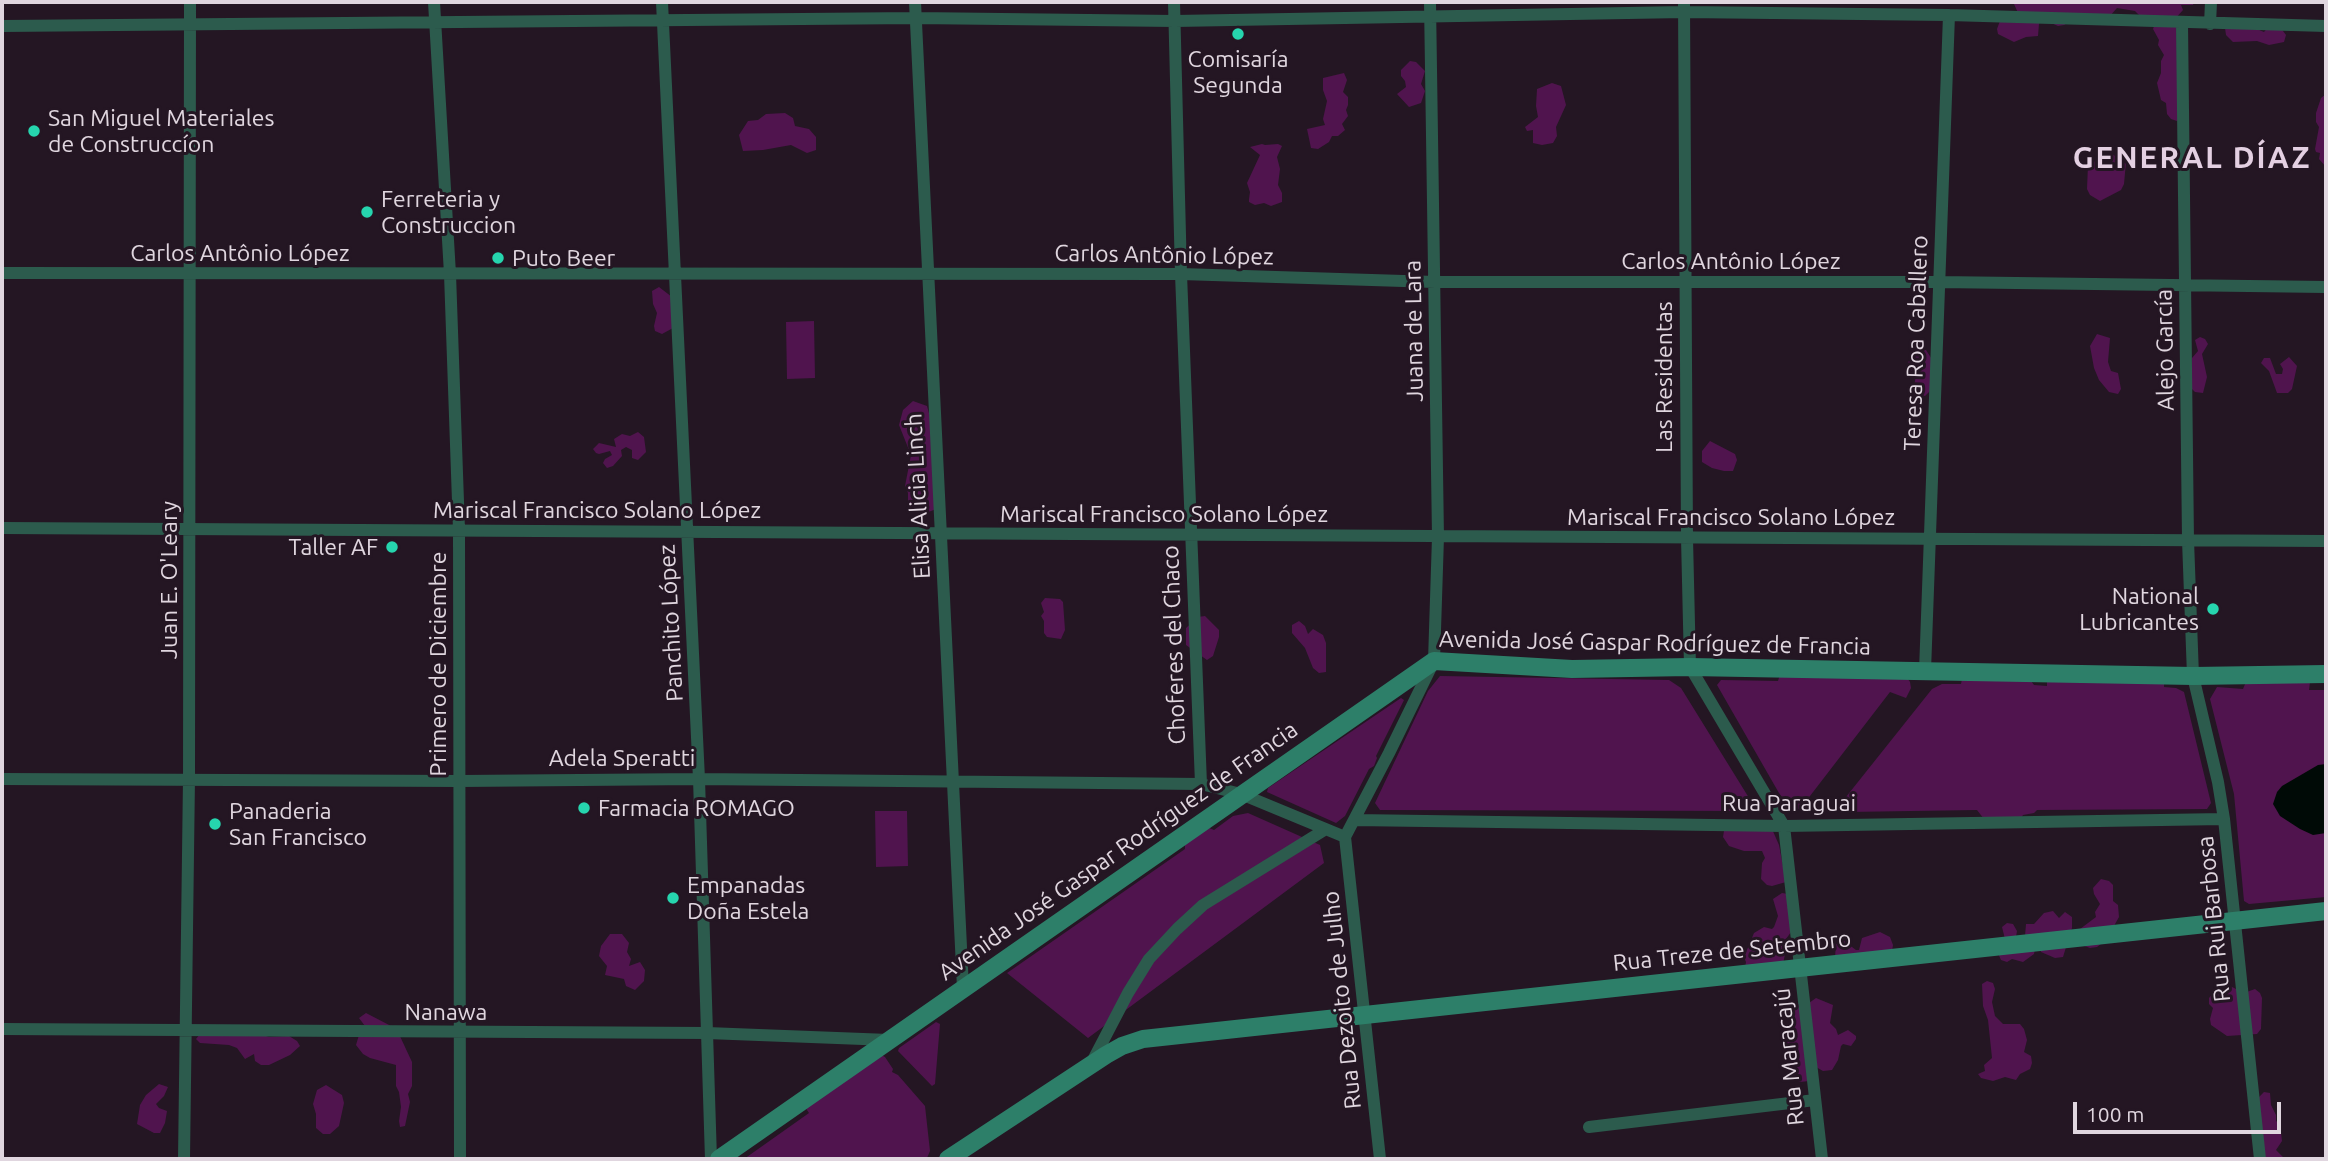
<!DOCTYPE html>
<html>
<head>
<meta charset="utf-8">
<style>
	body { margin:0 }
	#map { position:relative; width:2328px; height:1161px; overflow:hidden; background:#241623; font-family:Ubuntu,sans-serif }
	canvas { display:block }
	.frame { position:absolute; inset:0; border:4px solid #e0d6df; pointer-events:none }
	.scale { position:absolute; left:2073px; top:1102px; width:208px; height:32px; box-sizing:border-box; border:4px solid #e0d6df; border-top:0; padding-left:9px; font-size:21px; line-height:24px; white-space:nowrap; color:#e0d6df; -webkit-text-stroke:5px #241623; paint-order:stroke }
</style>
</head>
<body>
<div id="map">
<canvas width="2328" height="1161"></canvas>
<div class="frame"></div>
<div class="scale">100 m</div>
</div>
<script>
const c = document.querySelector('canvas').getContext('2d');
c.lineJoin = 'round';
function fillPath(path, color) {
  c.fillStyle = color;
  c.fill(path, 'evenodd');
}
function shape(rows) {
  const path = new Path2D();
  for (const r of rows) {
    path.moveTo(r[0], r[1]);
    for (let i = 2; i < r.length; i += 2) path.lineTo(r[i], r[i + 1]);
  }
  return path;
}
function trace(path, color, width, dash) {
  c.strokeStyle = color;
  c.lineWidth = width;
  c.lineCap = dash ? 'butt' : 'round';
  c.setLineDash(dash || []);
  c.stroke(path);
}
function write(font, color, halo, rows, align = 'center') {
  c.font = font + ' Ubuntu,sans-serif';
  c.lineWidth = 6;
  c.setLineDash([]);
  c.textBaseline = 'middle';
  c.strokeStyle = halo;
  c.fillStyle = color;
  for (const [text, x, y, turn = 0] of rows) {
    c.save();
    c.translate(x, y);
    c.rotate((+turn || 0) * Math.PI / 180);
    c.textAlign = isNaN(turn) ? turn : align;
    if (halo) c.strokeText(text, 0, 0);
    c.fillText(text, 0, 0);
    c.restore();
  }
}
fillPath(shape([
	[1739,2,2194,2,2193,5,2181,5,2183,10,2175,19,2179,27,2182,119,2177,121,2171,119,2167,114,2166,103,2161,100,2157,83,2161,73,2161,61,2164,55,2158,45,2159,40,2153,29,2155,24,2143,19,2135,11,2117,8,2109,17,2075,19,2064,25,2058,26,2042,19,2039,24,2038,36,2026,37,2014,42,1998,34,1997,29,2001,18,2018,13,2014,4],
	[2247,25,2264,32,2270,25,2280,27,2286,35,2284,42,2269,45,2257,41,2233,42,2226,35,2225,28],
	[1410,61,1416,62,1425,71,1421,84,1425,91,1421,103,1409,107,1397,94,1406,87,1405,81,1401,76,1401,70],
	[1344,73,1347,80,1343,92,1348,97,1348,105,1346,110,1348,116,1342,124,1345,130,1338,136,1332,136,1329,142,1318,149,1311,148,1307,129,1325,125,1323,119,1327,101,1323,90,1323,78],
	[1552,83,1561,86,1566,105,1556,127,1557,136,1553,143,1542,145,1533,143,1533,130,1527,131,1525,127,1538,117,1536,106,1537,89],
	[2326,94,2326,167,2319,159,2320,153,2316,152,2315,149,2319,127,2316,122,2316,113,2321,98],
	[785,113,793,118,795,126,809,129,816,137,816,150,807,153,791,145,763,150,743,151,739,135,748,121,758,120,766,114],
	[1262,144,1265,145,1278,144,1282,146,1277,157,1280,169,1278,185,1282,193,1282,202,1271,206,1264,203,1255,205,1249,202,1249,199,1250,192,1247,183,1260,155,1250,147],
	[2110,153,2126,162,2124,184,2121,190,2100,201,2090,195,2087,189,2088,165],
	[659,287,672,297,673,328,662,334,655,331,654,326,657,313,653,304,652,291],
	[814,321,815,378,787,379,786,322],
	[2097,334,2110,338,2108,362,2111,371,2118,373,2121,389,2118,394,2109,392,2099,380,2094,368,2090,346],
	[2200,337,2205,339,2208,344,2202,354,2207,377,2203,393,2195,392,2191,388,2192,358,2198,351,2195,340],
	[1913,350,1926,350,1933,361,1931,390,1925,396,1913,392,1916,375,1907,366],
	[2289,357,2297,366,2292,389,2288,393,2277,393,2269,371,2261,363,2264,358,2270,358,2276,374,2282,374,2283,369,2280,364],
	[913,401,927,406,932,424,936,509,926,513,915,510,908,501,908,493,905,486,911,455,899,425,903,410],
	[638,432,644,437,646,452,638,460,632,458,632,450,626,447,621,450,622,456,613,466,607,468,603,463,605,459,612,455,610,451,599,454,596,453,593,449,599,443,616,447,614,439,622,434,630,436],
	[1710,441,1735,454,1737,460,1733,471,1724,471,1712,468,1702,462,1702,451],
	[1045,598,1060,599,1063,602,1065,630,1061,639,1047,637,1044,633,1044,621,1041,616,1044,612,1041,603],
	[1205,616,1219,630,1219,637,1213,656,1207,660,1186,645,1186,628,1198,617],
	[1299,621,1305,626,1308,634,1313,629,1323,635,1326,643,1326,672,1319,673,1313,668,1305,648,1292,633,1292,625],
	[2146,666,2164,680,2164,687,2176,688,2184,692,2211,803,2207,809,2037,810,2034,813,2023,815,2015,828,1984,819,1977,810,1847,812,1842,802,1932,689,1942,684,1961,684,1963,674,2031,681,2034,685,2047,686,2047,681],
	[1903,672,1910,682,1911,688,1906,698,1890,692,1800,809,1787,807,1717,685,1721,680,1778,681,1780,674],
	[1440,676,1669,680,1681,688,1754,806,1751,811,1380,810,1375,803,1428,691],
	[2248,677,2310,682,2309,690,2326,690,2326,897,2249,904,2244,901,2234,794,2210,699,2217,687,2243,689],
	[1401,698,1404,700,1376,756,1377,758,1374,766,1369,769,1345,816,1336,823,1267,792,1268,788],
	[875,811,907,811,908,866,876,867],
	[1248,813,1320,845,1324,863,1088,1038,1007,973,1185,849,1185,839,1202,825,1214,830,1233,816],
	[1772,829,1779,845,1786,882,1772,886,1767,885,1761,879,1762,863,1765,858,1762,851,1744,851,1729,846,1723,837,1724,831],
	[2101,879,2109,881,2113,885,2113,901,2118,905,2119,917,2106,940,2097,947,2090,948,2082,945,2077,933,2080,929,2096,917,2095,912,2100,904,2094,894,2093,888],
	[1782,893,1788,894,1791,932,1786,939,1791,947,1785,954,1783,964,1745,968,1746,962,1744,957,1754,933,1764,927,1772,929,1774,927,1778,916,1773,899],
	[2053,911,2059,918,2065,912,2072,917,2072,928,2063,957,2055,958,2041,952,2039,947,2035,949,2034,954,2023,962,2012,959,2007,962,2001,960,1997,951,2005,939,2002,927,2007,923,2013,924,2017,931,2016,937,2025,936,2026,924,2034,924,2044,913],
	[1880,932,1890,937,1893,945,1892,951,1835,957,1836,944,1844,941,1856,950,1859,950,1862,938],
	[610,934,622,934,629,943,627,952,631,959,629,966,640,962,645,970,644,981,635,990,626,986,624,979,605,975,607,966,599,956,601,946],
	[1987,981,1993,983,1995,989,1992,1002,1995,1016,2003,1024,2020,1024,2024,1029,2027,1040,2024,1052,2031,1056,2032,1063,2030,1069,2020,1074,2016,1080,2005,1077,1993,1081,1981,1078,1978,1074,1985,1071,1984,1065,1992,1058,1988,1020,1983,1006,1982,984],
	[2228,985,2244,993,2255,989,2260,993,2262,998,2261,1029,2257,1034,2227,1036,2211,1025,2210,1019,2213,1008,2209,1004,2209,998,2217,989],
	[1816,998,1833,1005,1830,1023,1836,1029,1838,1035,1848,1030,1856,1036,1856,1039,1851,1046,1843,1044,1841,1046,1838,1060,1832,1070,1823,1071,1816,1067,1809,1081,1800,1082,1789,1077,1788,1074,1790,1062,1784,1037,1791,1023,1787,1016,1788,1006,1792,1003,1809,1003],
	[366,1013,391,1026,398,1032,412,1062,412,1086,408,1094,410,1102,405,1126,400,1127,399,1121,401,1107,399,1092,396,1086,396,1065,370,1058,363,1054,356,1045,359,1035,368,1030,359,1018],
	[936,1022,940,1024,935,1084,932,1086,898,1051,899,1048],
	[201,1033,258,1033,269,1037,289,1036,297,1041,300,1046,290,1055,269,1065,261,1065,255,1061,254,1054,245,1059,237,1048,229,1045,200,1043,196,1039],
	[874,1051,885,1057,893,1069,892,1072,898,1075,925,1106,930,1151,927,1158,744,1159,809,1113,805,1107],
	[159,1084,168,1087,164,1096,156,1104,159,1108,167,1111,165,1123,160,1133,154,1133,137,1124,140,1105,146,1095],
	[326,1085,342,1095,344,1103,339,1126,330,1134,323,1134,316,1128,316,1114,313,1104,317,1090],
	[2264,1092,2270,1093,2271,1105,2276,1115,2276,1121,2280,1124,2282,1141,2276,1150,2285,1159,2258,1159,2255,1101]
]), '#50144e');
fillPath(shape([
	[2326,764,2326,833,2313,835,2300,829,2280,816,2273,804,2277,792,2282,786,2318,765]
]), '#000a06');
trace(shape([
	[434,2,450,274,459,530,460,1159],
	[662,2,699,779,711,1159],
	[915,2,963,988],
	[1174,2,1181,274,1201,784],
	[1684,2,1687,538,1690,667,1784,826,1822,1159],
	[2182,23,2188,540,2193,676,2218,782,2224,819,2260,1159],
	[2210,24,2211,2],
	[2,26,916,18,1175,21,1684,12,1949,15,2326,26],
	[2,273,1181,274,1435,282,1939,282,2326,287],
	[2,528,2326,541],
	[1925,671,1949,15],
	[2,779,460,781,699,779,1201,784,1241,794,1345,837,1389,753,1434,661,1438,537,1430,2],
	[1354,820,1784,826,2224,819],
	[1345,837,1380,1159],
	[2,1029,707,1033,889,1040],
	[1092,1062,1128,993,1149,959,1177,929,1203,905,1326,829],
	[1589,1127,1815,1100],
	[184,1159,189,778,190,2]
]), '#2c5b4d', 12);
trace(shape([
	[719,1159,1434,661,1572,669,1690,667,2193,676,2326,674],
	[948,1159,1106,1055,1122,1046,1143,1039,2326,911]
]), '#2d7f69', 18);
for (const [x, y, r, color] of [
	[1238,34,7,"#26d5ae"],
	[34,131,7,"#26d5ae"],
	[367,212,7,"#26d5ae"],
	[498,258,7,"#26d5ae"],
	[392,547,7,"#26d5ae"],
	[2213,609,7,"#26d5ae"],
	[584,808,7,"#26d5ae"],
	[215,824,7,"#26d5ae"],
	[673,898,7,"#26d5ae"]
]) {
  const dot = new Path2D();
  dot.arc(x, y, r, 0, 2 * Math.PI);
  c.fillStyle = color;
  c.fill(dot);
  trace(dot, '#241623', 2.5);
}
write('23px', '#e0d6df', '#241623', [
	["Comisaría",1238,59,"center"],
	["Segunda",1238,85,"center"],
	["San Miguel Materiales",48,118],
	["de Construccíon",48,144],
	["Ferreteria y",381,199],
	["Construccion",381,225],
	["Puto Beer",512,258],
	["Taller AF",378,547,"right"],
	["National",2199,596,"right"],
	["Lubricantes",2199,622,"right"],
	["Farmacia ROMAGO",598,808],
	["Panaderia",229,811],
	["San Francisco",229,837],
	["Empanadas",687,885],
	["Doña Estela",687,911]
], 'left');
write('23px', '#e0d6df', '#241623', [
	["Carlos Antônio López",240,253],
	["Carlos Antônio López",1164,255,1],
	["Carlos Antônio López",1731,261],
	["Juana de Lara",1414,331,-91],
	["Teresa Roa Caballero",1916,343,-88],
	["Alejo García",2165,350,-91],
	["Las Residentas",1664,377,-90],
	["Elisa Alicia Linch",918,496,-93],
	["Mariscal Francisco Solano López",597,510],
	["Mariscal Francisco Solano López",1164,514],
	["Mariscal Francisco Solano López",1731,517],
	["Juan E. O'Leary",169,580,-90],
	["Panchito López",671,623,-93],
	["Avenida José Gaspar Rodríguez de Francia",1655,643,1],
	["Choferes del Chaco",1174,645,-92],
	["Primero de Diciembre",438,664,-90],
	["Adela Speratti",622,758],
	["Rua Paraguai",1789,803],
	["Avenida José Gaspar Rodríguez de Francia",1118,851,-35],
	["Rua Rui Barbosa",2214,919,-96],
	["Rua Treze de Setembro",1732,951,-6],
	["Rua Dezoito de Julho",1342,1000,-96],
	["Nanawa",446,1012],
	["Rua Maracajú",1789,1057,-96]
]);
c.letterSpacing = '2px';
write('bold 30px', '#e4d0e2', '#241623', [
	["GENERAL DÍAZ",2192,158]
]);
c.letterSpacing = '0px';
</script>
</body>
</html>
